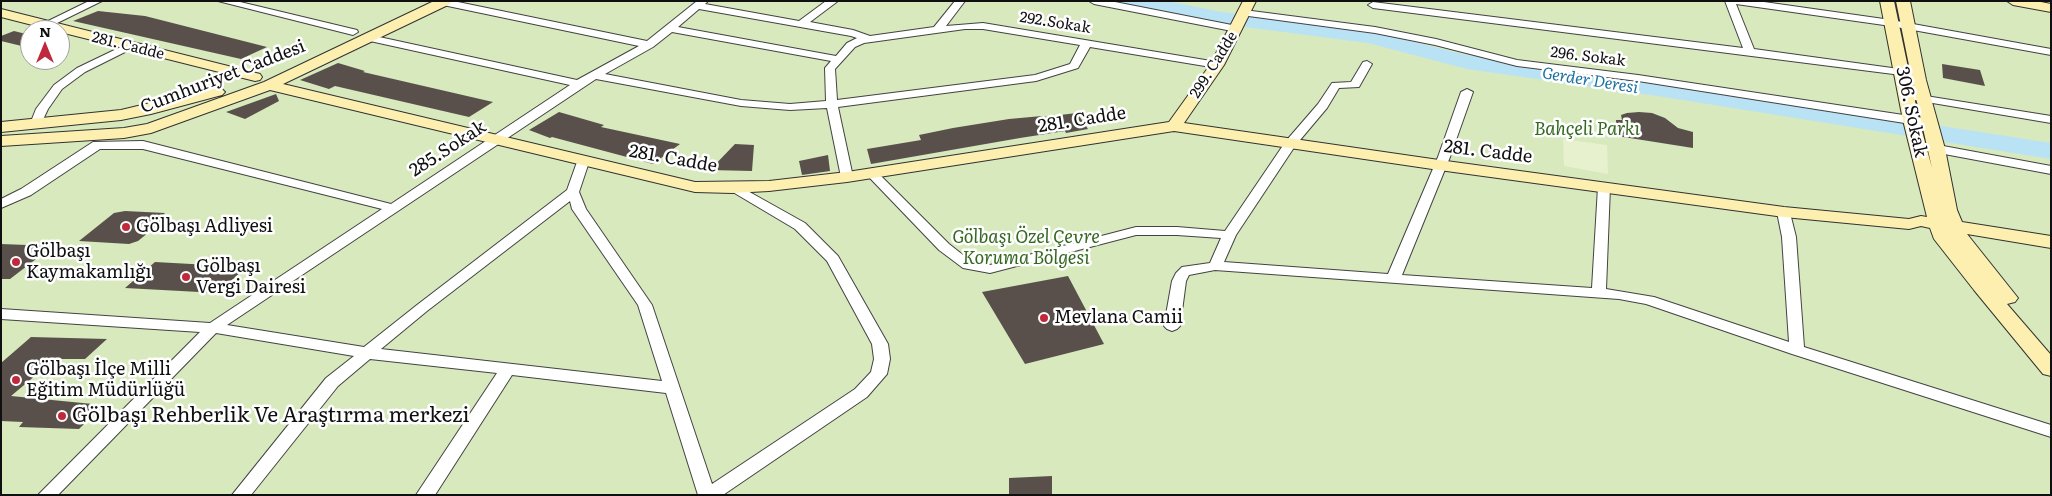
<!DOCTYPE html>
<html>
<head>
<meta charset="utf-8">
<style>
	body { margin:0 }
	#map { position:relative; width:2052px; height:496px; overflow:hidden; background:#fffcf3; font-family:Literata,serif }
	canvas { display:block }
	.frame { position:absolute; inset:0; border:2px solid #101010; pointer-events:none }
	.north { position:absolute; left:20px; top:20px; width:50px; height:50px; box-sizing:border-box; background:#fff; border:1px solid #9f9f9f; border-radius:50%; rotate:0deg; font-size:14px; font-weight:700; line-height:20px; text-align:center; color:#101010 }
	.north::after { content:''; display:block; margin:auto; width:18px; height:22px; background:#bf293b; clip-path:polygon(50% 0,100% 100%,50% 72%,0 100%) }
</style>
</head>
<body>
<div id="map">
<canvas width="2052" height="496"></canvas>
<div class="frame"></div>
<div class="north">N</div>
</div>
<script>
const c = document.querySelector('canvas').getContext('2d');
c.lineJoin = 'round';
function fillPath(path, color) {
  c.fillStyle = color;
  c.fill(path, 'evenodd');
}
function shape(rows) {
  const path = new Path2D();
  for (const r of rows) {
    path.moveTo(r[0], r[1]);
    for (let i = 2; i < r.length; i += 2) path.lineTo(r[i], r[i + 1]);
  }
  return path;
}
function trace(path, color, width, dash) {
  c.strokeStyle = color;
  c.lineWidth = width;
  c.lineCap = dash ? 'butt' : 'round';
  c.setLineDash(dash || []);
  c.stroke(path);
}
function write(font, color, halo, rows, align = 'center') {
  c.font = font + ' Literata,serif';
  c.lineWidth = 5;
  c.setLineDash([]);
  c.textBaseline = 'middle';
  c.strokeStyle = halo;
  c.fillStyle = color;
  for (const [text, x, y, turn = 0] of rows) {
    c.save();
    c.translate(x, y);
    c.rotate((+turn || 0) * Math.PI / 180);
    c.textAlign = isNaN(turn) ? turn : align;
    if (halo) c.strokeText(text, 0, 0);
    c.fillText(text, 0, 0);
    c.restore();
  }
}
fillPath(shape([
	[1,1,2051,1,2051,495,1,495],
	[30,30,60,30,60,60,30,60]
]), '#d7e9bd');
fillPath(shape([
	[1563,139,1607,145,1608,174,1564,166]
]), '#e7f1ce');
fillPath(shape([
	[1122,1,1166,1,1222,12,1369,31,1467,55,1664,83,2051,143,2051,159,1664,97,1467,69,1368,43,1222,24,1132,7,1125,5,1122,1]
]), '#b9e3f5');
fillPath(shape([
	[98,11,145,16,267,47,241,59,73,21],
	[14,31,30,35,30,48,1,41,1,36],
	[338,63,365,71,363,72,493,102,469,117,335,86,329,89,300,80],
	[1942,64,1980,70,1985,86,1943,78],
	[276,94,279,101,245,119,226,112],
	[559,112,604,125,601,127,680,144,653,164,552,137,550,138,529,130],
	[1639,112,1652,113,1665,118,1678,128,1693,132,1693,148,1617,136,1616,120,1622,120,1621,115,1627,113],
	[1077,113,1088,129,1066,133,1065,131,1020,138,871,164,867,149,921,140,919,135,953,128,1009,119,1042,116,1043,117],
	[735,144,754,145,752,171,710,170],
	[828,155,830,171,802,175,799,161],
	[125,211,165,213,163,215,170,215,138,241,129,244,79,241,114,213],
	[1,244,53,246,10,279,1,279],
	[155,262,246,267,218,293,125,288],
	[1068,276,1104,344,1025,364,982,292],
	[31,337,107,339,85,359,55,359,11,396,103,405,79,429,19,427,23,422,1,421,1,363],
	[1052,476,1052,495,1009,495,1009,478]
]), '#59504c');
const street = shape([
	[89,1,102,1,49,27,41,27,40,25,89,1],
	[218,1,236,1,357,30,358,32,353,35,218,1],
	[453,1,647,41,697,1,708,1,705,4,799,21,826,1,838,1,810,22,853,30,870,36,934,27,955,1,965,1,946,26,983,23,1217,62,1222,65,1217,68,1090,47,1078,68,1036,81,838,107,853,177,847,181,841,177,827,108,790,110,741,106,596,79,227,325,364,347,417,305,567,190,577,162,583,158,587,159,589,162,579,192,586,209,652,305,712,484,855,389,871,372,874,359,872,344,827,261,795,229,726,188,727,185,737,185,805,223,838,256,888,344,890,359,887,374,867,397,723,495,698,495,666,393,512,375,435,495,416,495,497,373,370,359,338,386,251,495,232,495,326,378,354,356,216,333,58,495,38,495,200,332,1,319,1,309,210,323,382,209,143,149,100,149,31,195,1,208,1,199,21,189,93,142,143,141,391,204,570,85,370,41,366,40,365,38,366,36,370,35,577,80,639,46,443,5,438,2,453,1],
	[699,9,851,36,857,38,847,43,836,56,678,27,699,9],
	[965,29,983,29,1080,45,1070,64,1035,75,837,100,835,69,855,47,864,43,965,29],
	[672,32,831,61,825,68,826,101,790,104,741,100,605,74,653,47,672,32],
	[570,201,572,209,638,305,662,381,381,349,427,311,570,201],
	[1089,1,1110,1,1237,26,1242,29,1237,32,1094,4,1089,1],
	[1725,1,1757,1,1891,20,2051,49,2051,55,1891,26,1736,4,1754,49,1921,72,1922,74,1921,76,1917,77,1373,8,1368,5,1373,2,1743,48,1725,1],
	[1244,10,1375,27,1436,39,1517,60,1638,75,1930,119,1936,123,1930,127,1638,81,1517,66,1435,45,1375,33,1241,15,1239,13,1244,10],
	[129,43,133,44,134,46,133,48,85,72,62,89,48,109,40,126,32,126,30,124,36,109,54,85,77,68,129,43],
	[1367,61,1372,64,1359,87,1339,88,1327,108,1295,146,1236,235,1224,262,1388,274,1438,157,1461,92,1467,89,1473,92,1450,157,1402,275,1592,288,1598,187,1604,183,1610,187,1606,289,1654,297,1789,342,1782,237,1777,212,1779,209,1789,209,1796,237,1804,347,2051,425,2051,437,1792,354,1646,304,1619,299,1215,270,1189,275,1186,281,1180,326,1177,329,1172,331,1167,329,1164,326,1172,281,1176,273,1182,267,1210,263,1221,238,1177,235,1136,235,990,273,963,268,939,250,866,174,872,170,876,171,949,244,972,262,990,265,1136,227,1177,227,1225,231,1286,141,1318,104,1332,83,1351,82,1363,62,1367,61],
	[1907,93,2051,116,2051,123,1903,98,1901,96,1903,94,1907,93],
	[1927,143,2051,166,2051,174,1923,150,1921,147,1923,144,1927,143]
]);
const secondary = shape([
	[434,1,451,1,450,4,283,84,695,182,769,181,847,172,1169,122,1210,65,1243,1,1256,1,1224,65,1184,123,1439,160,1784,207,1909,219,1921,216,1927,217,1903,120,1880,1,1894,1,1919,120,1932,168,1912,80,1896,1,1910,1,1926,80,1945,149,1957,210,1962,222,2051,236,2051,248,1967,234,2018,298,2015,302,2007,304,2051,355,2051,376,2043,374,1974,290,1934,239,1930,228,1921,226,1909,229,1784,217,1439,170,1174,131,847,182,769,191,732,193,695,192,270,90,151,133,124,138,1,146,1,136,124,128,147,124,264,82,434,1],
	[2007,1,2036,1,2051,4,2051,12,2013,5,2007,1],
	[1,9,260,74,262,77,260,80,255,81,60,32,60,30,52,30,1,17,1,9],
	[217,87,222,89,225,92,222,95,151,114,121,120,1,132,1,122,121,110,217,87]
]);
trace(street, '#434343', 2);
trace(secondary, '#323232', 2);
fillPath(street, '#fff');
fillPath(secondary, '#fdefb0');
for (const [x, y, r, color] of [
	[126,227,5,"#bf293b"],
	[16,262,5,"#bf293b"],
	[186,277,5,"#bf293b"],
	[1044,318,5,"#bf293b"],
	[16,380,5,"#bf293b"],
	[62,416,5,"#bf293b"]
]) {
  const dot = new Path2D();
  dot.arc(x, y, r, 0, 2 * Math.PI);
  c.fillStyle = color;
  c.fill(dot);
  trace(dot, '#fff', 2);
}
write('15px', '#101010', '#fff', [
	["292.Sokak",1055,23,9],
	["281. Cadde",128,46,14],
	["296. Sokak",1588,57,7],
	["299. Cadde",1214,65,-58]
]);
write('italic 16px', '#1a70a1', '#fff', [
	["Gerder Deresi",1590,81,9]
]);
write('18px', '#101010', '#fff', [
	["Cumhuriyet Caddesi",223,77,-21],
	["306. Sokak",1911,112,78],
	["281. Cadde",1082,120,-9],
	["285.Sokak",448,149,-33],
	["281. Cadde",1488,152,7],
	["281. Cadde",673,159,10]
]);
write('italic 18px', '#346820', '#fff', [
	["Bahçeli Parkı",1587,130],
	["Gölbaşı Özel Çevre",1026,238],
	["Koruma Bölgesi",1026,259]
]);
write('18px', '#101010', '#fff', [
	["Gölbaşı Adliyesi",136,227],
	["Gölbaşı",26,252],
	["Kaymakamlığı",26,273],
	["Gölbaşı",196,267],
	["Vergi Dairesi",196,288],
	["Mevlana Camii",1054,318],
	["Gölbaşı İlçe Milli",26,370],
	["Eğitim Müdürlüğü",26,391]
], 'left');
write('21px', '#101010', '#fff', [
	["Gölbaşı Rehberlik Ve Araştırma merkezi",72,416]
], 'left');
</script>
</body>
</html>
